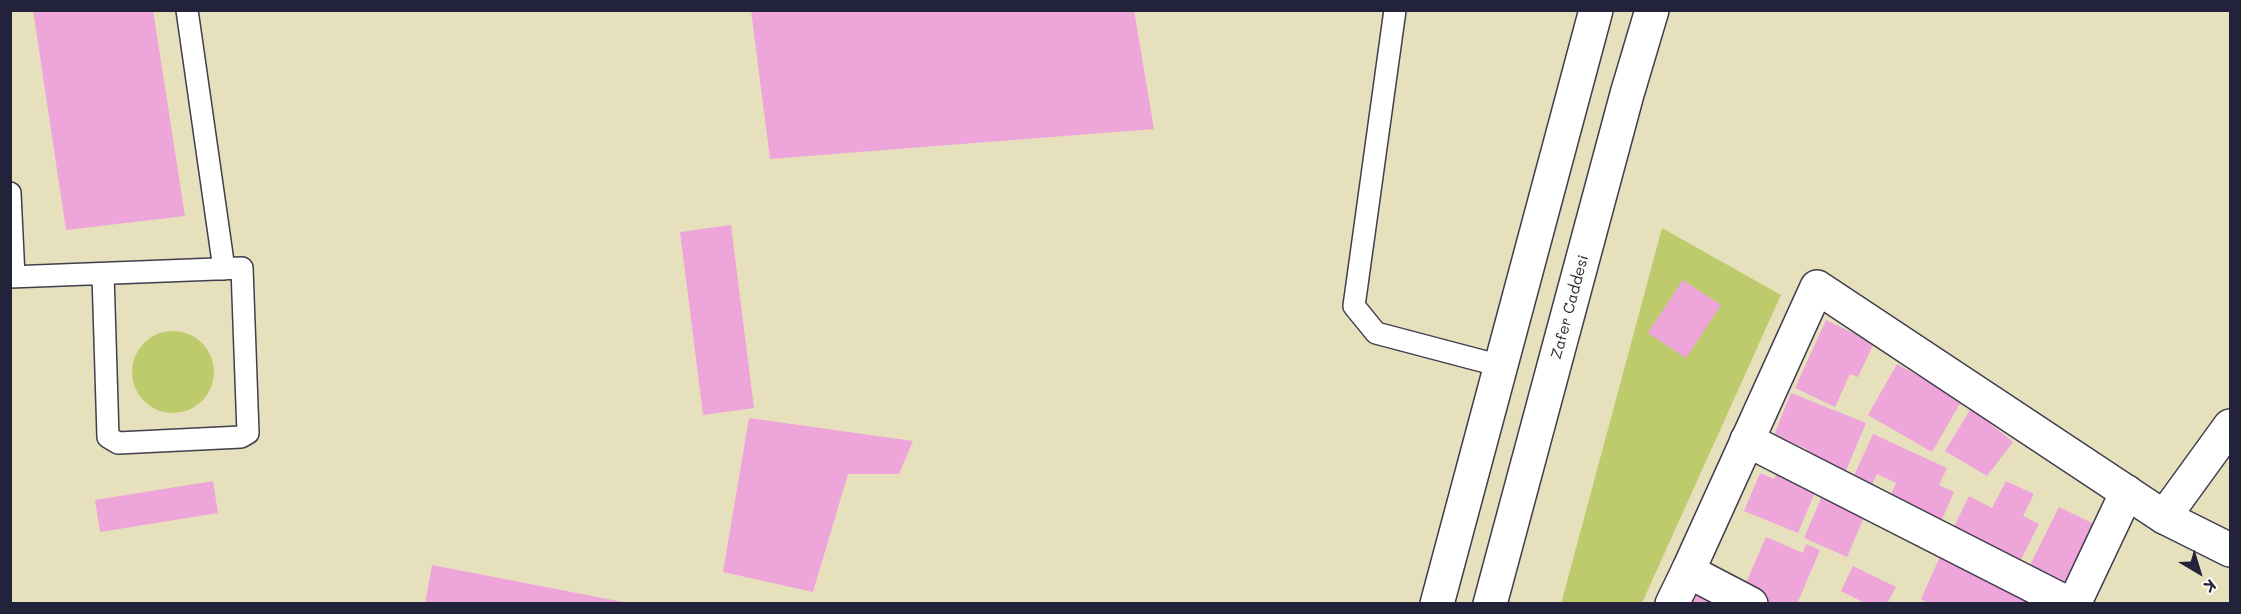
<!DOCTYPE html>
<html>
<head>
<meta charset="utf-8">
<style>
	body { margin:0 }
	#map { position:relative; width:2241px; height:614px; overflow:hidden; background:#e7e0bc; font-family:Mali,sans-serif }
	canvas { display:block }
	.frame { position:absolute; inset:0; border:12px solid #22223b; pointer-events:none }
	.north { position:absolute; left:2169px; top:542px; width:60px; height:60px; -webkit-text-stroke:4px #fdfcf7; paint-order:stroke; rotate:142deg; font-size:16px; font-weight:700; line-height:24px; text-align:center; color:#22223b }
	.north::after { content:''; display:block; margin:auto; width:21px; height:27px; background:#22223b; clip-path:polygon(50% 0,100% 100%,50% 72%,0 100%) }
</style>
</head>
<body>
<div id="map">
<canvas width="2241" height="614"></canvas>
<div class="frame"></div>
<div class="north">K</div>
</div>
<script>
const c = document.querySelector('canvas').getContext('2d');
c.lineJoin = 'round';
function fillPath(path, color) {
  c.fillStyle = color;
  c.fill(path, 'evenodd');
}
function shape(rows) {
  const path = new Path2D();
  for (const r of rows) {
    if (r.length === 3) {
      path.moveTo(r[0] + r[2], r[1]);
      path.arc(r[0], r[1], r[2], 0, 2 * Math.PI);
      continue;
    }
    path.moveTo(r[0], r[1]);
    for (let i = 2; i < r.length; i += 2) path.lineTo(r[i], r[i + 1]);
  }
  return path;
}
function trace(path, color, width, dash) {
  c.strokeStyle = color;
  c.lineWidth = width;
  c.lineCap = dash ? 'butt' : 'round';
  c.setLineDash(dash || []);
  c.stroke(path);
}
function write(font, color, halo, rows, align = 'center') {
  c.font = font + ' Mali,sans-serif';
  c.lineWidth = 5;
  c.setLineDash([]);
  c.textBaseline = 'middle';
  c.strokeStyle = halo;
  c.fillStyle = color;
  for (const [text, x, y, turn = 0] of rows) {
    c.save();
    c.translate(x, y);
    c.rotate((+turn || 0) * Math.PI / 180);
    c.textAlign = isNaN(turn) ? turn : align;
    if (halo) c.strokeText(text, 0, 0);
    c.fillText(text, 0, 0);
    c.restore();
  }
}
fillPath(shape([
	[1662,228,1781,295,1642,603,1561,604],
	[173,372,41]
]), '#bdcb6d');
fillPath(shape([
	[33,10,153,10,185,216,66,230],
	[751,10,1134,10,1154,129,770,159],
	[731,225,754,408,703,415,680,232],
	[1683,280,1721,305,1686,358,1648,333],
	[1826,320,1874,343,1858,377,1850,374,1835,407,1795,388],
	[1897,364,1962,400,1932,452,1868,415],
	[1791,393,1866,423,1842,480,1801,463,1807,449,1774,435],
	[1971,408,2013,442,1987,476,1945,451],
	[749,418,913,441,899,474,848,474,813,592,723,572],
	[1873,434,1947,468,1939,485,1954,492,1939,526,1887,503,1896,483,1877,474,1870,490,1851,482],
	[1781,464,1820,480,1798,533,1744,511,1760,473,1774,479],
	[213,481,218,513,100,532,95,500],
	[2006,481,2034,494,2023,516,2039,524,2020,562,1953,529,1969,496,1992,508],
	[1825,489,1868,508,1847,557,1804,538],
	[2059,507,2094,524,2065,582,2030,565],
	[1766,537,1803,553,1806,544,1820,550,1797,604,1768,604,1742,592],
	[1943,550,2049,604,1930,604,1921,599],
	[432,565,623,602,623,604,425,604],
	[1853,566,1896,587,1887,604,1867,604,1841,591],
	[1702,583,1739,604,1691,604]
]), '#eea5da');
const lane = shape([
	[187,10,224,269],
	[1395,10,1354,306,1376,333,1501,366],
	[10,193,14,277],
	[10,277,242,268,248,433,241,437,118,443,108,437,103,274]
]);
const street = shape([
	[2230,426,2164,517,2230,550],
	[1747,440,2069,604],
	[1688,571,1751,604],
	[2074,604,2127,492]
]);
const secondary = shape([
	[1437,604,1596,10],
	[1490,604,1627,94,1652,10],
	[1672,604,1688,571,1817,287,2164,517]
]);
trace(lane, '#403e4e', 24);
trace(street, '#403e4e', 36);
trace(secondary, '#403e4e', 36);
trace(lane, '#fff', 21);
trace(street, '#fff', 33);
trace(secondary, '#fff', 33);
write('15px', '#22223b', '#fdfcf7', [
	["Zafer Caddesi",1570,307,-75]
]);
</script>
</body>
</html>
